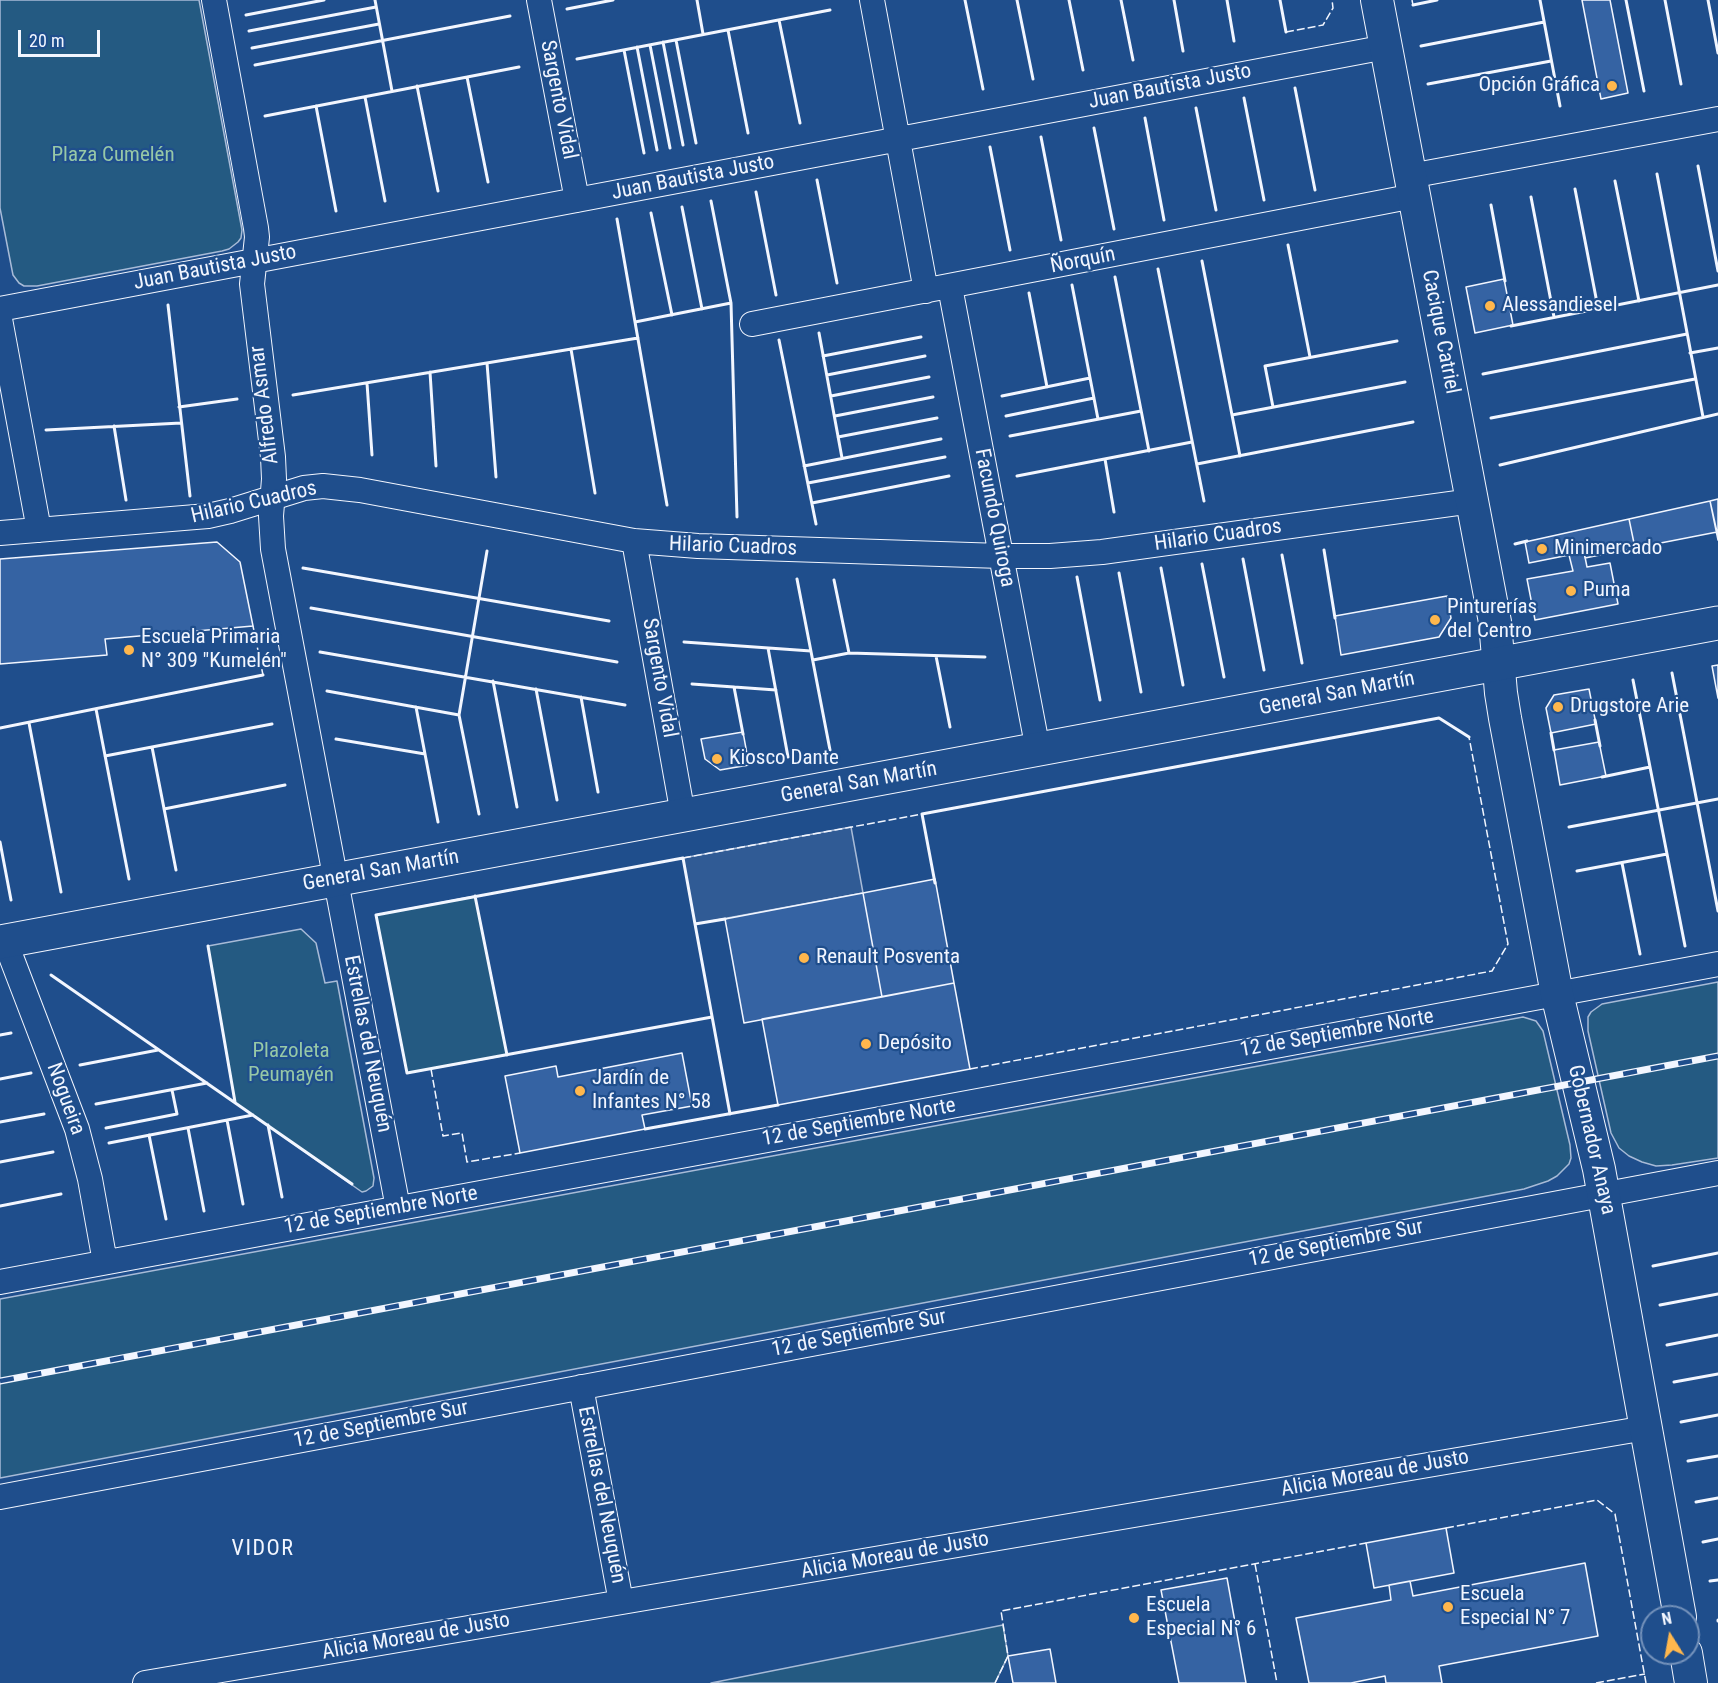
<!DOCTYPE html>
<html>
<head>
<meta charset="utf-8">
<style>
	body { margin:0 }
	#map { position:relative; width:1718px; height:1683px; overflow:hidden; background:#1f4e8c; font-family:"Roboto Condensed",sans-serif }
	canvas { display:block }
	.north { position:absolute; left:1640px; top:1605px; width:60px; height:60px; box-sizing:border-box; background:#1f4e8c; border:2px solid #7391ba; border-radius:50%; rotate:349deg; font-size:16px; font-weight:700; line-height:24px; text-align:center; color:#f2f6ff }
	.north::after { content:''; display:block; margin:auto; width:21px; height:27px; background:#ffb74d; clip-path:polygon(50% 0,100% 100%,50% 72%,0 100%) }
	.scale { position:absolute; left:18px; top:30px; width:82px; height:27px; box-sizing:border-box; border:3px solid #f2f6ff; border-top:0; padding-left:8px; font-size:18px; line-height:21px; white-space:nowrap; color:#f2f6ff; -webkit-text-stroke:4px #1f4e8c; paint-order:stroke }
</style>
</head>
<body>
<div id="map">
<canvas width="1718" height="1683"></canvas>
<div class="north">N</div>
<div class="scale">20 m</div>
</div>
<script>
const c = document.querySelector('canvas').getContext('2d');
c.lineJoin = 'round';
function fillPath(path, color) {
  c.fillStyle = color;
  c.fill(path, 'evenodd');
}
function shape(rows) {
  const path = new Path2D();
  for (const r of rows) {
    path.moveTo(r[0], r[1]);
    for (let i = 2; i < r.length; i += 2) path.lineTo(r[i], r[i + 1]);
  }
  return path;
}
function trace(path, color, width, dash) {
  c.strokeStyle = color;
  c.lineWidth = width;
  c.lineCap = dash ? 'butt' : 'round';
  c.setLineDash(dash || []);
  c.stroke(path);
}
function write(font, color, halo, rows, align = 'center') {
  c.font = font + ' "Roboto Condensed",sans-serif';
  c.lineWidth = 4.5;
  c.setLineDash([]);
  c.textBaseline = 'middle';
  c.strokeStyle = halo;
  c.fillStyle = color;
  for (const [text, x, y, turn = 0] of rows) {
    c.save();
    c.translate(x, y);
    c.rotate((+turn || 0) * Math.PI / 180);
    c.textAlign = isNaN(turn) ? turn : align;
    if (halo) c.strokeText(text, 0, 0);
    c.fillText(text, 0, 0);
    c.restore();
  }
}
const green = shape([
	[0,0,199,0,242,230,241,238,238,242,229,249,222,251,37,286,24,286,19,283,13,275,12,270,0,208,0,0],
	[475,896,507,1055,407,1073,376,915,475,896],
	[301,929,316,943,325,983,337,981,374,1178,373,1186,366,1191,362,1192,235,1103,208,946,301,929],
	[1718,982,1718,1158,1672,1165,1656,1166,1642,1162,1629,1156,1619,1148,1611,1133,1588,1031,1588,1017,1591,1012,1602,1004,1718,982],
	[1523,1017,1536,1021,1543,1031,1570,1145,1571,1158,1569,1164,1557,1176,1548,1181,1524,1189,0,1478,0,1299,1523,1017],
	[1003,1625,1008,1656,995,1683,711,1683,1003,1625]
]);
fillPath(green, '#245a82');
trace(green, '#a8bbd7', 1.5);
const parking = shape([
	[851,827,863,893,695,924,683,858,851,827]
]);
fillPath(parking, '#305b95');
trace(parking, '#a8bbd7', 1.5);
const building = shape([
	[1582,0,1610,0,1628,93,1601,99,1582,0],
	[1504,279,1513,325,1475,333,1466,287,1504,279],
	[1718,499,1718,540,1710,501,1718,499],
	[1710,501,1717,532,1635,548,1629,519,1710,501],
	[1629,519,1635,548,1585,558,1584,552,1529,563,1525,542,1629,519],
	[217,542,240,562,253,626,105,639,107,655,0,664,0,559,217,542],
	[1584,552,1587,567,1610,563,1618,604,1535,620,1527,579,1573,571,1569,555,1584,552],
	[1447,596,1451,618,1439,637,1341,655,1335,616,1447,596],
	[1718,665,1718,698,1712,666,1718,665],
	[1589,689,1596,724,1551,733,1546,708,1554,695,1589,689],
	[743,732,749,765,720,770,705,759,701,739,743,732],
	[1599,742,1606,776,1560,785,1554,750,1599,742],
	[935,879,954,983,882,997,863,893,935,879],
	[863,893,882,997,744,1023,725,919,863,893],
	[954,983,970,1069,778,1105,762,1019,954,983],
	[682,1053,692,1106,642,1115,645,1129,520,1153,505,1076,556,1066,558,1077,682,1053],
	[1446,1528,1454,1573,1374,1588,1366,1543,1446,1528],
	[1585,1563,1598,1636,1439,1666,1442,1683,1386,1683,1385,1676,1351,1683,1309,1683,1296,1618,1391,1600,1389,1585,1410,1581,1413,1596,1585,1563],
	[1227,1578,1246,1683,1179,1683,1161,1590,1227,1578],
	[1050,1649,1056,1683,1013,1683,1008,1656,1050,1649]
]);
fillPath(building, '#3563a3');
trace(building, '#f2f6ff', 1.5);
const minor = shape([
	[214,0,256,228,257,237,252,284,273,457,274,479,271,516,273,549,398,1208],
	[539,0,577,200],
	[872,0,926,291],
	[1410,176,1718,119],
	[950,287,1038,750],
	[0,309,1386,47],
	[0,319,39,530],
	[752,324,1414,196],
	[0,533,208,516,230,511,304,488,323,486,360,490,634,541,698,546,1001,556,1050,556,1102,552,1472,501],
	[634,541,683,815],
	[5,941,77,1129,90,1179,105,1262],
	[0,1282,1718,964],
	[581,1387,621,1602],
	[0,1497,1718,1173],
	[145,1683,1646,1428]
]);
const tertiary = shape([
	[1377,0,1495,622,1501,693,1505,718,1557,994,1599,1169,1680,1617],
	[1686,1653,1691,1683]
]);
const secondary = shape([
	[0,942,1718,623]
]);
trace(minor, '#f2f6ff', 26);
trace(tertiary, '#f2f6ff', 34);
trace(secondary, '#f2f6ff', 35);
trace(minor, '#1f4e8c', 24);
trace(tertiary, '#1f4e8c', 32);
trace(secondary, '#1f4e8c', 33);
const rail = shape([
	[0,1381,1718,1056]
]);
trace(rail, '#f2f6ff', 7);
trace(rail, '#1f4e8c', 4.5, [14]);
trace(shape([
	[1412,0,1413,5],
	[1286,32,1323,25,1333,8,1332,0],
	[253,626,263,675],
	[683,858,922,814],
	[431,1069,443,1136,462,1133,467,1162,520,1153],
	[970,1069,1492,971,1508,944,1469,737],
	[1446,1528,1597,1500,1615,1514,1646,1683],
	[1255,1564,1277,1683],
	[995,1683,1008,1656,1001,1611,1366,1543],
	[1596,1683,1645,1674]
]), '#f2f6ff', 1.5, [8, 3]);
trace(shape([
	[375,0,392,91],
	[697,0,703,34],
	[965,0,983,89],
	[1017,0,1033,79],
	[1069,0,1083,70],
	[1121,0,1133,60],
	[1174,0,1183,51],
	[1227,0,1234,41],
	[1280,0,1286,32],
	[1540,0,1560,106],
	[1626,0,1644,91],
	[1665,0,1681,84],
	[1708,0,1718,53],
	[1413,5,1437,0],
	[567,9,613,0],
	[246,15,324,0],
	[779,20,800,123],
	[728,30,748,133],
	[249,31,376,7],
	[676,40,696,143],
	[663,42,683,145],
	[650,45,670,148],
	[1421,46,1544,22],
	[637,47,657,150],
	[252,48,379,24],
	[624,50,644,153],
	[577,59,830,10],
	[255,65,510,16],
	[467,77,488,182],
	[1428,84,1551,61],
	[417,86,438,191],
	[1295,88,1315,190],
	[365,97,385,201],
	[1244,98,1264,200],
	[316,106,336,211],
	[1196,108,1216,210],
	[265,116,519,67],
	[1145,118,1164,220],
	[1094,128,1114,229],
	[1041,137,1061,240],
	[990,147,1010,250],
	[1698,166,1718,271],
	[1657,174,1703,417],
	[817,180,837,283],
	[1615,181,1639,301],
	[1575,189,1598,308],
	[756,192,776,295],
	[1531,197,1554,317],
	[711,201,731,303,737,517],
	[1491,205,1505,281],
	[682,207,702,309],
	[651,213,672,315],
	[617,219,667,505],
	[1288,245,1310,357],
	[1202,261,1240,456],
	[1158,269,1204,501],
	[1115,277,1149,451],
	[1072,285,1098,419],
	[1029,293,1047,387],
	[168,305,190,496],
	[635,322,731,303],
	[1511,326,1718,285],
	[819,333,842,458],
	[779,340,816,524],
	[571,349,595,493],
	[1690,353,1718,348],
	[823,356,921,337],
	[487,363,496,477],
	[430,372,436,466],
	[1483,374,1687,334],
	[827,375,925,356],
	[367,383,372,455],
	[293,395,638,338],
	[831,396,929,377],
	[1002,396,1090,378],
	[179,407,237,399],
	[1273,407,1265,366,1397,341],
	[1232,415,1405,382],
	[835,416,933,397],
	[1006,416,1094,398],
	[1491,418,1695,379],
	[114,426,126,500],
	[46,430,181,423],
	[1010,436,1141,411],
	[838,437,937,418],
	[1105,459,1114,512],
	[1197,464,1413,422],
	[1500,465,1718,414],
	[804,466,941,439],
	[1017,476,1192,442],
	[808,483,945,457],
	[812,503,949,476],
	[1515,544,1527,541],
	[1324,550,1335,618],
	[1282,555,1302,663],
	[1243,559,1264,670],
	[1202,564,1224,677],
	[303,568,609,621],
	[1161,568,1183,685],
	[1119,573,1141,692],
	[1077,577,1100,700],
	[797,579,830,750],
	[834,580,849,653],
	[311,608,617,662],
	[684,642,811,651],
	[768,648,788,757],
	[320,652,625,705],
	[936,656,950,727],
	[813,660,849,653,985,657],
	[1672,673,1718,911],
	[1633,680,1685,946],
	[493,681,517,807],
	[692,684,776,690],
	[734,687,743,734],
	[536,689,557,800],
	[327,691,459,715],
	[581,697,598,792],
	[416,707,438,822],
	[96,709,129,879],
	[1595,720,1600,746],
	[29,723,61,892],
	[0,728,263,675],
	[1551,733,1554,750],
	[336,739,425,754],
	[152,747,176,870],
	[105,756,272,724],
	[1602,777,1650,767],
	[164,809,285,785],
	[479,814,459,715,487,551],
	[1569,827,1718,799],
	[0,842,11,900],
	[1622,863,1640,954],
	[1577,871,1667,854],
	[935,883,922,814,1439,718,1469,737],
	[475,896,507,1055],
	[695,924,725,919],
	[208,946,235,1102],
	[51,975,352,1184],
	[712,1017,407,1073,376,915,683,858,695,924,730,1114],
	[0,1035,11,1033],
	[80,1065,158,1050],
	[0,1079,31,1073],
	[96,1104,207,1083],
	[227,1120,243,1204],
	[0,1122,44,1114],
	[268,1125,282,1197],
	[106,1128,177,1114,172,1090],
	[188,1128,204,1211],
	[645,1129,778,1105],
	[149,1135,166,1219],
	[109,1143,253,1115],
	[0,1162,53,1152],
	[0,1206,61,1194],
	[1653,1266,1718,1253],
	[1660,1305,1718,1294],
	[1667,1345,1718,1335],
	[1674,1382,1718,1374],
	[1681,1422,1718,1415],
	[1688,1461,1718,1456],
	[1696,1502,1718,1498],
	[1703,1542,1718,1539],
	[1710,1581,1718,1580],
	[1718,1621,1718,1620]
]), '#f2f6ff', 3);
for (const [x, y, r, color] of [
	[1612,86,6,"#ffb74d"],
	[1490,306,6,"#ffb74d"],
	[1542,549,6,"#ffb74d"],
	[1571,591,6,"#ffb74d"],
	[1435,620,6,"#ffb74d"],
	[129,650,6,"#ffb74d"],
	[1558,707,6,"#ffb74d"],
	[717,759,6,"#ffb74d"],
	[804,958,6,"#ffb74d"],
	[866,1044,6,"#ffb74d"],
	[580,1091,6,"#ffb74d"],
	[1448,1607,6,"#ffb74d"],
	[1134,1618,6,"#ffb74d"]
]) {
  const dot = new Path2D();
  dot.arc(x, y, r, 0, 2 * Math.PI);
  c.fillStyle = color;
  c.fill(dot);
  trace(dot, '#1f4e8c', 2);
}
write('21px', '#f2f6ff', '#1f4e8c', [
	["Opción Gráfica",1600,86,"right"],
	["Alessandiesel",1502,306],
	["Minimercado",1554,549],
	["Puma",1583,591],
	["Pinturerías",1447,608],
	["del Centro",1447,632],
	["Escuela Primaria",141,638],
	["N° 309 \"Kumelén\"",141,662],
	["Drugstore Arie",1570,707],
	["Kiosco Dante",729,759],
	["Renault Posventa",816,958],
	["Depósito",878,1044],
	["Jardín de",592,1079],
	["Infantes N° 58",592,1103],
	["Escuela",1460,1595],
	["Especial N° 7",1460,1619],
	["Escuela",1146,1606],
	["Especial N° 6",1146,1630]
], 'left');
write('21px', '#f2f6ff', '#1f4e8c', [
	["Juan Bautista Justo",1170,87,-11],
	["Sargento Vidal",558,100,79],
	["Juan Bautista Justo",693,178,-11],
	["Ñorquín",1083,261,-11],
	["Juan Bautista Justo",215,268,-11],
	["Cacique Catriel",1440,332,79],
	["Alfredo Asmar",265,405,-97],
	["Hilario Cuadros",254,503,-13],
	["Facundo Quiroga",994,518,79],
	["Hilario Cuadros",1218,536,-8],
	["Hilario Cuadros",733,547,2],
	["Sargento Vidal",659,678,80],
	["General San Martín",1337,694,-11],
	["General San Martín",859,783,-10],
	["General San Martín",381,871,-10],
	["12 de Septiembre Norte",1337,1034,-10],
	["Estrellas del Neuquén",367,1044,79],
	["Nogueira",65,1099,70],
	["12 de Septiembre Norte",859,1123,-10],
	["Gobernador Anaya",1591,1140,77],
	["12 de Septiembre Norte",381,1211,-10],
	["12 de Septiembre Sur",1336,1244,-11],
	["12 de Septiembre Sur",859,1334,-11],
	["12 de Septiembre Sur",381,1425,-11],
	["Alicia Moreau de Justo",1375,1474,-10],
	["Estrellas del Neuquén",601,1495,79],
	["Alicia Moreau de Justo",895,1556,-10],
	["Alicia Moreau de Justo",416,1637,-10]
]);
write('21px', '#97c8a6', '#1f4e8c', [
	["Plaza Cumelén",113,156],
	["Plazoleta",291,1052],
	["Peumayén",291,1076]
]);
c.letterSpacing = '1.5px';
write('22px', '#f2f6ff', '#1f4e8c', [
	["VIDOR",263,1549]
]);
c.letterSpacing = '0px';
</script>
</body>
</html>
